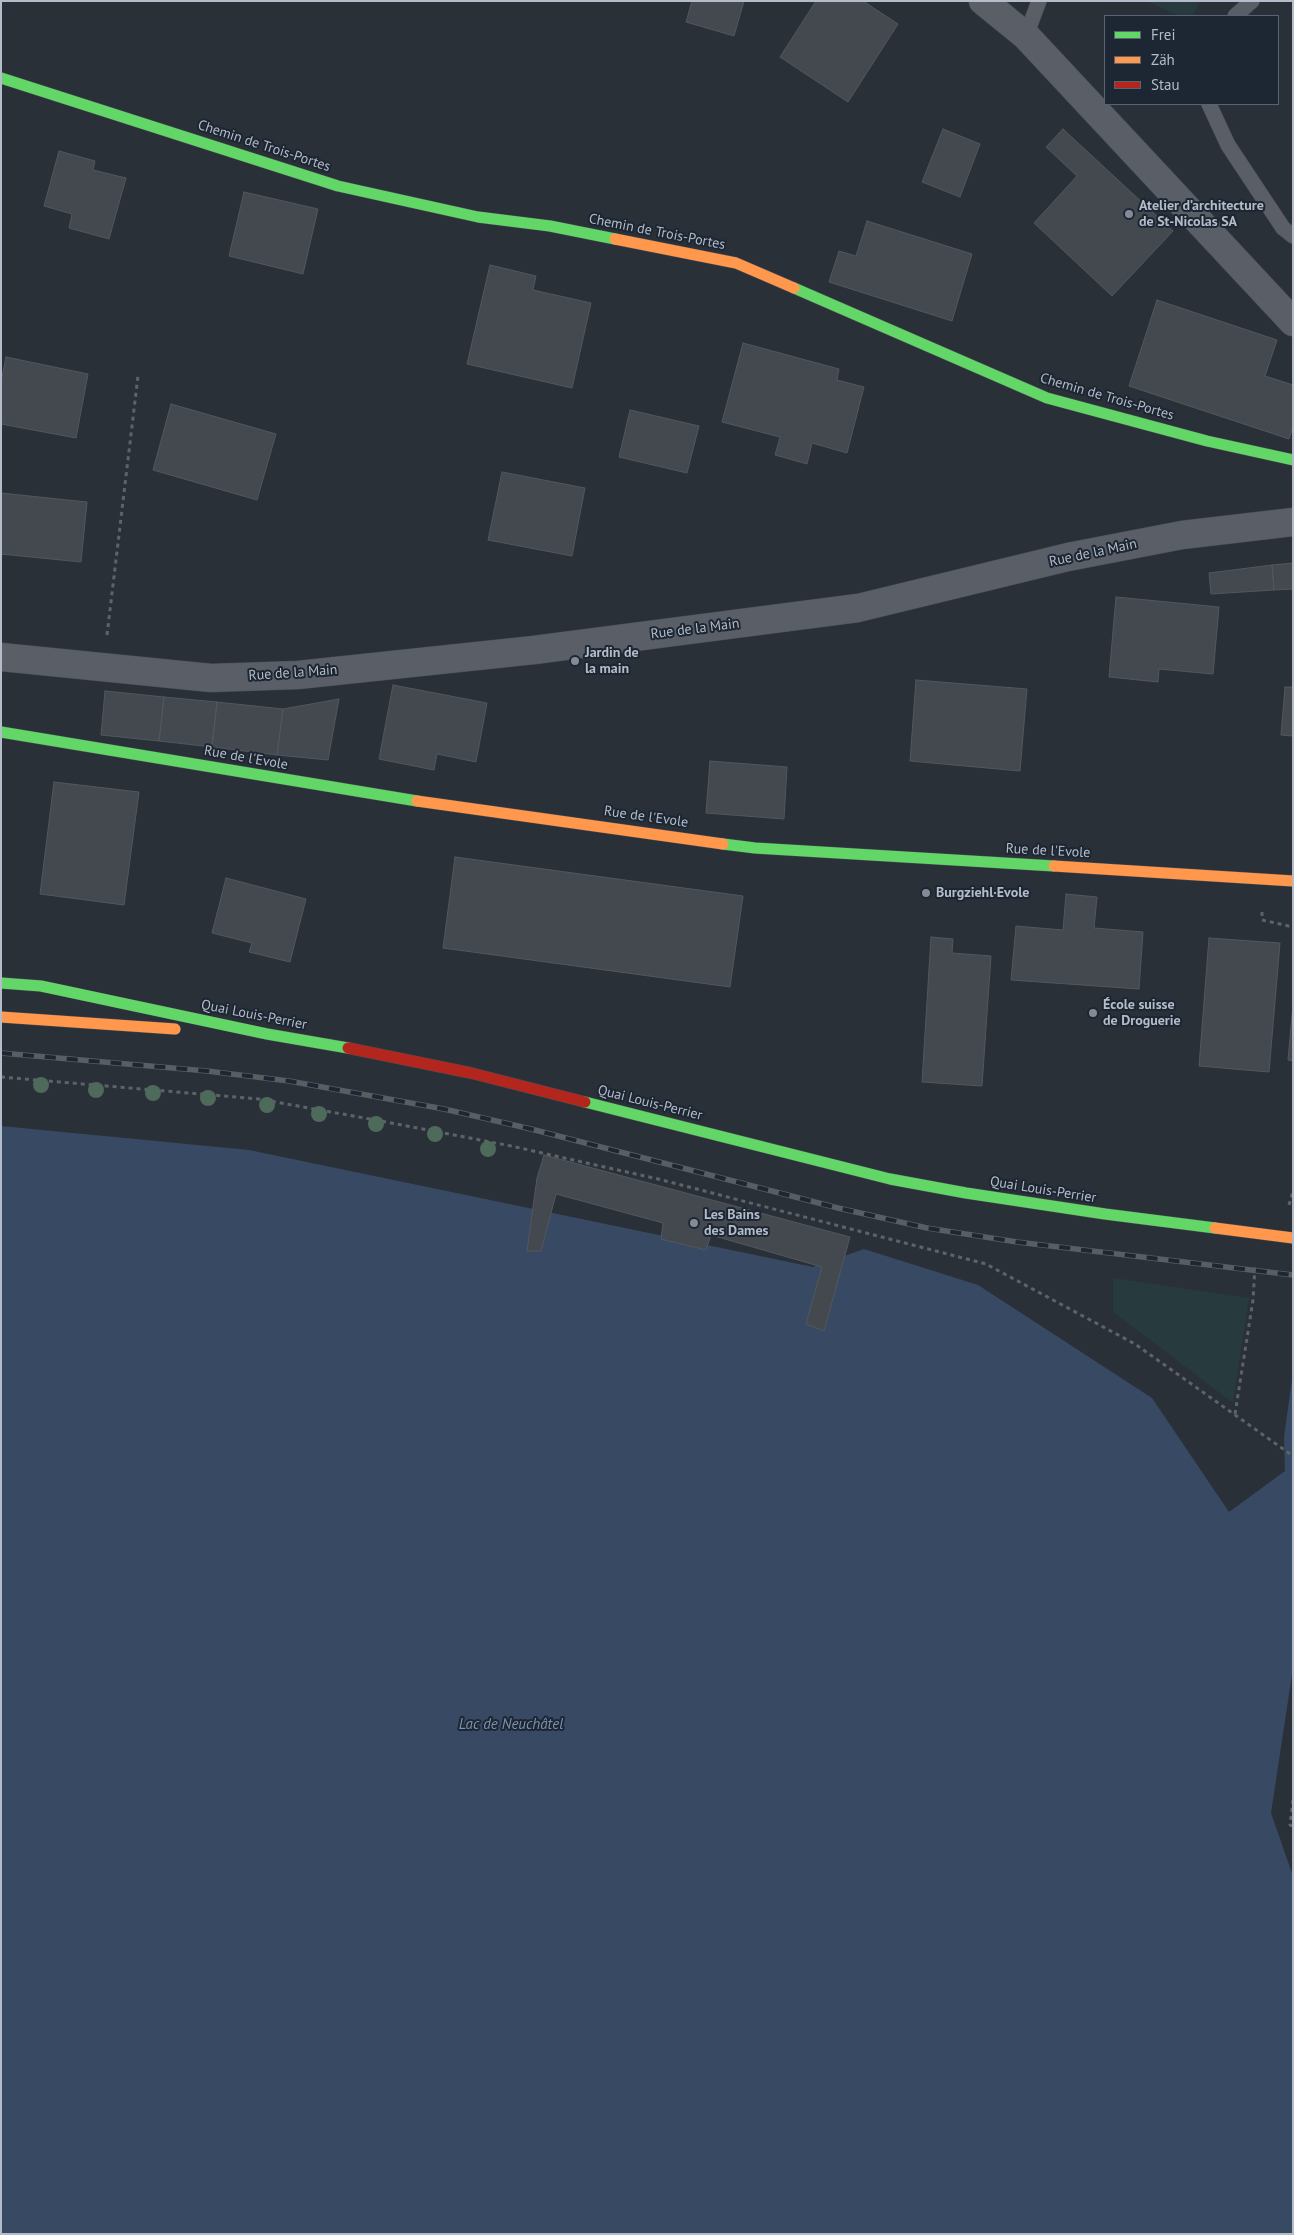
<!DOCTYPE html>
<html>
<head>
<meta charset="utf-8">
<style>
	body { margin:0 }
	#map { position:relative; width:1294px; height:2235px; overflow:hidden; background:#2a3038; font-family:"PT Sans",sans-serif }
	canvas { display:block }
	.frame { position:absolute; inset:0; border:2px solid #b4bcc9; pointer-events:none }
	.legend { position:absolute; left:1104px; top:15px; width:175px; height:90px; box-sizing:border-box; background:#1d2633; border:1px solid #59626f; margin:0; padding:6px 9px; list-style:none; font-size:15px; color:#b4bcc9 }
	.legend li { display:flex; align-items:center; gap:10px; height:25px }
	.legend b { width:25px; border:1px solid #59626f }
</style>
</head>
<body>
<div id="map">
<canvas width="1294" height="2235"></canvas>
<div class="frame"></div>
<ul class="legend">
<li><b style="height:6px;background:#63d668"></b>Frei</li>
<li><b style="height:6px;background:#ff974d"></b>Zäh</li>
<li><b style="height:6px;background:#b3261e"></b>Stau</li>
</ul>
</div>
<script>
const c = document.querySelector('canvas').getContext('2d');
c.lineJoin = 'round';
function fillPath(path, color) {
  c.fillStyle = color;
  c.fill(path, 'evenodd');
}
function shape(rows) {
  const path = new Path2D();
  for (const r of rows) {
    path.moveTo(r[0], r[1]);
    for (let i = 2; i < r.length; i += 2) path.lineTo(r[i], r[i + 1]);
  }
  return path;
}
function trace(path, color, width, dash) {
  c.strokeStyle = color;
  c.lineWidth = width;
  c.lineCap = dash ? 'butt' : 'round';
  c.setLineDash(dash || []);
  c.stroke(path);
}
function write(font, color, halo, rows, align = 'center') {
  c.font = font + ' "PT Sans",sans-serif';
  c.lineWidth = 4;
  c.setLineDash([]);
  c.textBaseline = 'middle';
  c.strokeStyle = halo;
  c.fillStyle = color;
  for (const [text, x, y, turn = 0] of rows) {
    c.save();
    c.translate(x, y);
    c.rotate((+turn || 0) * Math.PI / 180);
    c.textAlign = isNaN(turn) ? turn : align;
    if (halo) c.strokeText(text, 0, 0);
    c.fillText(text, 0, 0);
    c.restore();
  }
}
fillPath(shape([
	[1146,1,1200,1,1193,16,1179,16],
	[1113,1278,1249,1298,1233,1403,1113,1312]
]), '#273a3e');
fillPath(shape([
	[1,1126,249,1150,813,1267,864,1249,978,1285,1152,1398,1229,1512,1285,1471,1284,1437,1293,1372,1293,1668,1271,1813,1293,1876,1293,2234,1,2234]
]), '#384963');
const building = shape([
	[692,1,744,1,734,36,686,22,692,1],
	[816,1,863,1,898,24,848,102,780,57,816,1],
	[943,129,980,144,960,197,922,182,943,129],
	[1063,129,1173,231,1112,296,1034,223,1077,176,1046,147,1063,129],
	[59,151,95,161,93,170,126,178,109,239,69,228,72,214,44,206,59,151],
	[244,192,318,209,303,274,229,256,244,192],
	[867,221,972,254,952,321,829,282,839,251,856,256,867,221],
	[490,265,536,276,533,290,591,303,572,388,467,364,490,265],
	[1157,300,1277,340,1265,376,1293,385,1293,427,1289,439,1129,386,1157,300],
	[743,343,839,369,837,380,864,387,847,453,812,443,807,464,775,455,780,437,722,422,743,343],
	[6,357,88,374,76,438,1,424,1,382,6,357],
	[171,404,276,434,257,500,153,470,171,404],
	[630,410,699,426,687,473,619,457,630,410],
	[502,472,585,488,572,556,488,540,502,472],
	[1,493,87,502,81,562,1,554,1,493],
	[1293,563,1293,589,1274,590,1272,565,1293,563],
	[1272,565,1274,590,1211,594,1209,573,1272,565],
	[1116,597,1219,607,1213,674,1159,669,1158,682,1109,677,1116,597],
	[916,680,1027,689,1020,771,910,761,916,680],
	[393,685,487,703,476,762,437,754,434,770,379,759,393,685],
	[1285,687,1293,687,1293,736,1281,735,1285,687],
	[105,691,164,697,159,741,101,735,105,691],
	[164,697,217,702,212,747,159,741,164,697],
	[339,699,328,760,277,755,283,709,339,699],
	[217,702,283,709,277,755,212,747,217,702],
	[710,761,787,767,784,819,706,813,710,761],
	[54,782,139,792,124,905,40,894,54,782],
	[455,857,743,896,730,987,443,948,455,857],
	[226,878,306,899,290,962,249,952,252,943,212,933,226,878],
	[1066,894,1097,897,1094,928,1143,932,1139,989,1011,980,1016,926,1063,930,1066,894],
	[931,937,953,939,952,953,991,956,982,1086,922,1082,931,937],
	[1209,938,1280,943,1269,1072,1199,1066,1209,938],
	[1293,1004,1293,1061,1288,1060,1293,1004],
	[544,1155,850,1237,824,1331,806,1324,822,1267,711,1235,706,1250,661,1239,663,1223,556,1194,541,1251,527,1251,537,1178,544,1155]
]);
fillPath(building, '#444950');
trace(building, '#52575f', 1);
const lane = shape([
	[1235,16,1252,1],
	[1026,36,1039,1],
	[1209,104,1228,145,1283,228,1293,236]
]);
const street = shape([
	[983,1,1026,36,1293,322],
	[1,657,211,678,298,675,534,650,858,608,1068,557,1182,535,1293,522]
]);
const fast = shape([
	[1,78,338,186,478,217,550,226,615,239],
	[794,288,1047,398,1207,441,1293,460],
	[1,732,417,801],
	[723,844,755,848,1054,866],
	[1,983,41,986,267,1034,348,1048],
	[585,1102,890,1179,966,1193,1105,1214,1215,1228]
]);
const slow = shape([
	[615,239,736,263,794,288],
	[417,801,723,844],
	[1054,866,1293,881],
	[1,1017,175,1029],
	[1215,1228,1293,1238]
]);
const jam = shape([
	[348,1048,471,1073,585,1102]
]);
trace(lane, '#484c53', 16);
trace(street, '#484c53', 29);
trace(fast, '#484c53', 12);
trace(slow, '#484c53', 12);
trace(jam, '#484c53', 12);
trace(shape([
	[107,635,138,376],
	[1262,912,1262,920,1293,927],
	[1,1077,259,1099,381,1121,511,1146,658,1179,986,1264,1135,1344,1293,1456],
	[1289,1205,1293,1191],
	[1235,1414,1253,1300,1255,1266],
	[1293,1800,1290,1825,1293,1826]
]), '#5d636a', 3, [4, 4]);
trace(lane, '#5a5e66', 15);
trace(street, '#5a5e66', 28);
trace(fast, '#63d668', 11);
trace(slow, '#ff974d', 11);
trace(jam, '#b3261e', 11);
const rail = shape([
	[1,1053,207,1071,289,1081,444,1109,531,1129,838,1208,927,1228,1017,1242,1293,1275]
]);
trace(rail, '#595d64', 5.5);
trace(rail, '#1d2633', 4, [11]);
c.fillStyle = '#4e6a5a';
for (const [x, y] of [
	[41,1085],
	[96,1090],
	[153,1093],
	[208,1098],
	[267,1105],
	[319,1114],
	[376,1124],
	[435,1134],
	[488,1149]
]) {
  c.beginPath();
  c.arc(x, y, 8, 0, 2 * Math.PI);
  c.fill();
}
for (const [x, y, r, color] of [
	[1129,214,5,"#848b96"],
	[575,661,5,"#848b96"],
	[926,893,5,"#848b96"],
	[1093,1013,5,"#848b96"],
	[694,1223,5,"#848b96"]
]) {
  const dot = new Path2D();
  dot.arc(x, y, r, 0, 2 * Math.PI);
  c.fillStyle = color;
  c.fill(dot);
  trace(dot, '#1d2633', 2);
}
write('14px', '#b4bcc9', '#1d2633', [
	["Chemin de Trois-Portes",264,146,18],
	["Chemin de Trois-Portes",657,232,11],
	["Chemin de Trois-Portes",1107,397,16],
	["Rue de la Main",1093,553,-12],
	["Rue de la Main",695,629,-7],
	["Rue de la Main",293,673,-4],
	["Rue de l'Evole",246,758,10],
	["Rue de l'Evole",646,817,8],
	["Rue de l'Evole",1048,851,3],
	["Quai Louis-Perrier",254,1015,11],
	["Quai Louis-Perrier",650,1103,14],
	["Quai Louis-Perrier",1043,1190,9]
]);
write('bold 14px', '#b4bcc9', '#1d2633', [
	["Atelier d’architecture",1139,206],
	["de St-Nicolas SA",1139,222],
	["Jardin de",585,653],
	["la main",585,669],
	["Burgziehl·Evole",936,893],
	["École suisse",1103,1005],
	["de Droguerie",1103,1021],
	["Les Bains",704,1215],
	["des Dames",704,1231]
], 'left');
write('italic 15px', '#7c92b1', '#1d2633', [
	["Lac de Neuchâtel",511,1725]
]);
</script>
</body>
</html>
